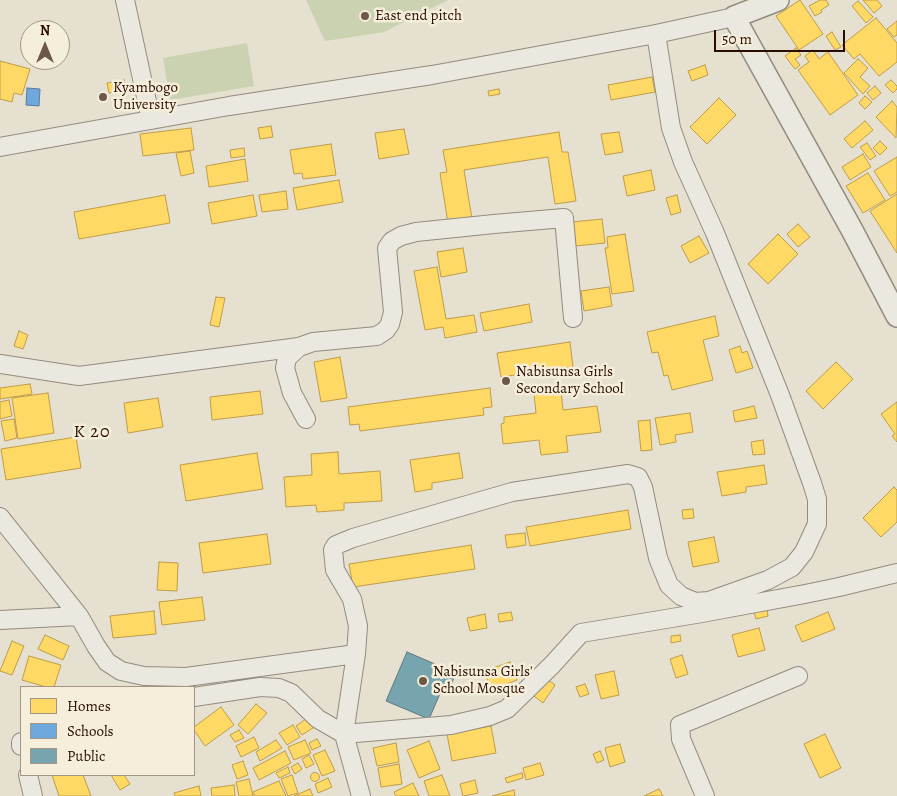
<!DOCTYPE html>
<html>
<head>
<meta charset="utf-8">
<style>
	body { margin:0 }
	#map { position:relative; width:897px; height:796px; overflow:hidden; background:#e5e0cf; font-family:Alegreya,serif }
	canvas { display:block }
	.legend { position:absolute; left:20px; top:686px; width:175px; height:90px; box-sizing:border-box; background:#f4eeda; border:1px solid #a49483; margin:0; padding:6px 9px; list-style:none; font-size:15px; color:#2b0d00 }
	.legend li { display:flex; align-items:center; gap:10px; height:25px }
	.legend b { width:25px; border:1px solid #a49483 }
	.north { position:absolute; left:20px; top:20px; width:50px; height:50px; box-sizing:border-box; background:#f4eeda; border:1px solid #a49483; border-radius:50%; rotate:0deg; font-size:14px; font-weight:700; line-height:20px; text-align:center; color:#2b0d00 }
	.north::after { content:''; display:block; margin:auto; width:18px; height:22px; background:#6c5748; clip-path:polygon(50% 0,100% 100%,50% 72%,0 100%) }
	.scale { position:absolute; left:714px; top:30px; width:131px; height:22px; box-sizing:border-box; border:2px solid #2b0d00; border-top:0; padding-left:6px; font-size:15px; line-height:18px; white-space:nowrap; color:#2b0d00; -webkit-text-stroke:4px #f4eeda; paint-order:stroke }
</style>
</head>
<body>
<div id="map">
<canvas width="897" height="796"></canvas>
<ul class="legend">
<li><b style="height:14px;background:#ffd966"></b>Homes</li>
<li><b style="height:14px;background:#6fa8dc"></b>Schools</li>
<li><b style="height:14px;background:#76a5af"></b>Public</li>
</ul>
<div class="north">N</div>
<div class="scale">50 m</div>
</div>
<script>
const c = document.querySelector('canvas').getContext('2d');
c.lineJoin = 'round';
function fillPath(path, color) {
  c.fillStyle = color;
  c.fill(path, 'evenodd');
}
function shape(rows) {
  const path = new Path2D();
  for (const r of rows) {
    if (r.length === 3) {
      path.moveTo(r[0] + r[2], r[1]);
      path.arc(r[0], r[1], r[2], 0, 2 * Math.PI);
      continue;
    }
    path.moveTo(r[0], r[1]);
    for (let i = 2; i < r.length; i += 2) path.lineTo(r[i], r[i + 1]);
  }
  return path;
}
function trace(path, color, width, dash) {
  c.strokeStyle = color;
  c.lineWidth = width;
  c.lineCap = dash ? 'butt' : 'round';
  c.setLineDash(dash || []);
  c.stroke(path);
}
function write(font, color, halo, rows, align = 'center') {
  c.font = font + ' Alegreya,serif';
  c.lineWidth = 5;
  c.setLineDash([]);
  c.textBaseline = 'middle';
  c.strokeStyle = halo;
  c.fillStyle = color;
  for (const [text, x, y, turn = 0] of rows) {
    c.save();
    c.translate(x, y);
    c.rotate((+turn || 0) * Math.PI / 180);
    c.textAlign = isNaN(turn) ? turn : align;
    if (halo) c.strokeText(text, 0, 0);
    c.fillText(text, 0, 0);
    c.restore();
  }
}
fillPath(shape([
	[306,0,448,0,384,32,325,41],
	[247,43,254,86,170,100,163,58]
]), '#cad2b1');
const homes = shape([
	[800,0,823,34,799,50,776,16,800,0],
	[820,0,826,0,829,5,821,10,822,12,815,16,809,6,820,0],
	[863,0,877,0,882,6,874,13,863,0],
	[858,1,873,17,866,23,852,6,858,1],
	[876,18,897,43,897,62,879,76,860,54,854,59,842,45,876,18],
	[897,21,897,35,894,37,887,29,897,21],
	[832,32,841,47,835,50,826,36,832,32],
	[796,48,801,55,795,59,800,65,795,69,785,56,796,48],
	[813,50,819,59,828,52,858,95,830,115,798,70,809,62,805,56,813,50],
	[858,59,868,68,860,77,870,86,863,94,844,73,858,59],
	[0,61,30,69,22,95,14,93,12,102,0,99,0,61],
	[705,65,708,75,692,81,688,71,705,65],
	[652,77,655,92,611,100,608,85,652,77],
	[124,80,126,90,109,93,107,83,124,80],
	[891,80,897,86,897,89,893,93,885,85,891,80],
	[875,86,881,93,873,100,867,93,875,86],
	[499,89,500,94,489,96,488,91,499,89],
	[865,96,872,102,865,109,859,103,865,96],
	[719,98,736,115,707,144,690,127,719,98],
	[892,101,897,107,896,138,876,117,892,101],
	[865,121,873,130,852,148,844,139,865,121],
	[271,126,273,137,260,139,258,128,271,126],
	[191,128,194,150,143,156,140,134,191,128],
	[404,129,409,154,379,159,375,133,404,129],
	[559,132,562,152,568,152,576,201,555,204,548,157,464,170,472,219,448,223,440,173,447,172,443,150,559,132],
	[619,132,623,152,605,155,601,134,619,132],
	[880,141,887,148,880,155,873,148,880,141],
	[867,143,876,156,870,160,860,147,867,143],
	[331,144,336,175,303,179,302,173,294,174,290,150,331,144],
	[244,148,245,156,231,158,230,150,244,148],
	[190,151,194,173,181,176,176,153,190,151],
	[863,154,871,167,850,180,842,167,863,154],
	[897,157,897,192,890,196,874,171,897,157],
	[245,159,248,181,209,187,206,166,245,159],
	[651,170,655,190,627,196,623,176,651,170],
	[868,173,885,200,863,213,846,186,868,173],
	[339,180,343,202,297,210,293,188,339,180],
	[286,191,288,209,262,212,259,195,286,191],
	[897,194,897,253,870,211,897,194],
	[165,195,170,223,79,239,74,212,165,195],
	[253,195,257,216,212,224,208,203,253,195],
	[677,195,681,212,671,215,666,198,677,195],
	[602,219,605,243,575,246,572,222,602,219],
	[798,224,810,237,798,247,787,234,798,224],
	[625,234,634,291,612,294,605,248,608,248,607,237,625,234],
	[778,234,798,254,768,284,748,264,778,234],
	[699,236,709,253,690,263,681,246,699,236],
	[463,248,467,272,441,277,437,252,463,248],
	[437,267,446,319,474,315,477,332,445,338,443,327,425,330,414,271,437,267],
	[609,287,612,306,584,311,581,291,609,287],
	[216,297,225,298,219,327,210,325,216,297],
	[529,304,532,322,484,331,480,313,529,304],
	[715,316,719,336,703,340,713,380,672,390,668,375,664,376,658,352,652,353,647,332,715,316],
	[19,331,28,335,23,349,14,346,19,331],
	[570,342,573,367,501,377,497,353,570,342],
	[740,346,742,353,747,351,753,368,736,373,729,350,740,346],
	[340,357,347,398,321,402,314,362,340,357],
	[836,362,853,379,823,409,806,391,836,362],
	[30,384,32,394,0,399,0,388,30,384],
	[490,388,492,407,483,408,484,415,360,431,359,424,350,425,348,407,490,388],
	[260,391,263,414,212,420,210,397,260,391],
	[561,391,563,410,597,406,601,432,566,436,568,452,541,455,539,440,503,444,501,424,504,423,504,417,536,413,534,394,561,391],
	[48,393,54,433,18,439,12,398,48,393],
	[158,398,163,427,128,433,124,403,158,398],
	[9,400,12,416,0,419,0,402,9,400],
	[897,402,897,442,892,436,895,434,881,414,897,402],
	[754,406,757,418,735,422,733,411,754,406],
	[690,413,693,432,675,435,676,442,660,445,655,418,690,413],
	[14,419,17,438,5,441,1,421,14,419],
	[650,420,652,450,641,451,638,421,650,420],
	[76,437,81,468,6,480,1,449,76,437],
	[763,440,765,454,753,455,751,442,763,440],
	[338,452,339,474,380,471,382,501,344,503,344,510,317,512,316,505,286,507,284,477,312,475,311,454,338,452],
	[257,453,263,489,186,501,180,465,257,453],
	[459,453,463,478,432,483,432,489,415,492,410,460,459,453],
	[764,465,767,484,746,487,746,492,722,496,717,472,764,465],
	[894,487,897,490,897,522,881,537,863,518,894,487],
	[693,509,694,518,683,519,682,510,693,509],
	[628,510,631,529,530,546,526,527,628,510],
	[525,533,526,545,507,548,505,535,525,533],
	[267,534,271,564,203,573,199,543,267,534],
	[714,537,719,562,693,567,688,542,714,537],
	[471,545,475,569,353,587,349,564,471,545],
	[159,562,178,563,177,591,157,590,159,562],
	[202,597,205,620,162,625,159,602,202,597],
	[767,609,768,616,756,619,754,612,767,609],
	[154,611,156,634,113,638,110,616,154,611],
	[511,612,513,620,499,622,498,614,511,612],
	[828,612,835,629,802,642,795,626,828,612],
	[485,614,487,628,470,631,467,618,485,614],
	[759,628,765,650,738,657,732,635,759,628],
	[45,635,69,646,63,660,38,649,45,635],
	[680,635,681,641,671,643,671,636,680,635],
	[12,641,24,646,12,675,0,671,12,641],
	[682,655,688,674,676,678,670,659,682,655],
	[29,656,61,665,54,687,46,687,22,680,29,656],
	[510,662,517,680,492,690,484,671,510,662],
	[614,671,619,695,601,699,595,675,614,671],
	[547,679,555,685,543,703,534,696,547,679],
	[585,684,589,694,580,697,576,687,585,684],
	[256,704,267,713,248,734,238,725,256,704],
	[221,707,234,725,205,746,194,730,194,727,221,707],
	[310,716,316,726,302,735,296,726,310,716],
	[293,725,300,737,287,745,279,733,293,725],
	[491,726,496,753,452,761,447,734,491,726],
	[239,730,244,738,235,742,230,735,239,730],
	[825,734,841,768,820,778,804,744,825,734],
	[254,737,259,748,241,757,236,746,254,737],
	[317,739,321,746,312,750,309,743,317,739],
	[276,740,282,748,260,761,256,752,276,740],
	[305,740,311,753,294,760,288,747,305,740],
	[429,741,440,769,419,778,407,750,429,741],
	[396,743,399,762,377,766,373,748,396,743],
	[620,744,625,762,610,767,605,748,620,744],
	[325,750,335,771,322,776,313,755,325,750],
	[285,751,291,763,259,780,253,768,285,751],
	[600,751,604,760,597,763,593,754,600,751],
	[309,755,314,764,306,768,302,759,309,755],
	[243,761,248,775,237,779,232,765,243,761],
	[298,763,302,769,295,774,291,767,298,763],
	[540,763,544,775,526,780,523,768,540,763],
	[399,764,402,784,381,787,378,768,399,764],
	[288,767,290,773,279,778,276,773,288,767],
	[315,777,4.5],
	[522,773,523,778,507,783,505,778,522,773],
	[52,775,83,775,91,796,59,796,52,775],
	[111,775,124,775,130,784,120,790,111,775],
	[292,775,298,793,288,796,281,779,292,775],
	[442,775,450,796,429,796,424,781,442,775],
	[328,778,332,787,318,793,315,784,328,778],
	[249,779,253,796,239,796,236,782,249,779],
	[475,780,478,793,463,796,460,784,475,780],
	[279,781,286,796,255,796,253,792,279,781],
	[413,783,419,796,396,796,394,792,413,783],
	[234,785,235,796,212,796,211,788,234,785],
	[199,786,201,796,175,796,174,793,199,786],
	[310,789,313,796,294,796,310,789],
	[659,789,663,796,644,796,659,789],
	[514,790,515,796,492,796,514,790]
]);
fillPath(homes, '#ffd966');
trace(homes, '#bf9c47', 1);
const schools = shape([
	[27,88,40,89,39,106,26,105,27,88]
]);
fillPath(schools, '#6fa8dc');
trace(schools, '#5b7a9a', 1);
const public = shape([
	[407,652,456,673,448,692,442,689,429,719,386,701,407,652]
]);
fillPath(public, '#76a5af');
trace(public, '#60777a', 1);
const minor = shape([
	[125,0,151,120],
	[0,147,229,106,432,75,656,34,734,17],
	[0,364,79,376,299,347],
	[306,419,292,393,285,368,287,358,299,347,313,342,377,336,386,330,390,324,393,312,387,248,392,241,401,236,416,232,494,224,564,218,573,318],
	[0,517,79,616],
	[0,620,79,616,96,646,107,662,121,671,144,676,186,677,356,654],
	[194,697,260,687,279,688,291,693,318,719,344,734,451,725,490,716,507,709,552,665,581,633,702,613,805,594,839,587,897,573],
	[21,742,21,746],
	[28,775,33,796],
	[361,796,344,734,356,654,358,626,352,599,335,570,333,550,336,545,353,538,512,492,628,474,638,477,643,487,658,558,669,585,681,596,695,602,709,601,768,580,792,567,804,552,817,524,817,499,812,483,780,395,715,233,683,162,671,128,656,34],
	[705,796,681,739,680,725,798,676]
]);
const tertiary = shape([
	[778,0,734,17,852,230,897,316]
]);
trace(minor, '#928b80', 20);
trace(tertiary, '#928b80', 24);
trace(minor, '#ebe8df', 18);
trace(tertiary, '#ebe8df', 21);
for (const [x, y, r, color] of [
	[365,16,5,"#6c5748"],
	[103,97,5,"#6c5748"],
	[506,381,5,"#6c5748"],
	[423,681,5,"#6c5748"]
]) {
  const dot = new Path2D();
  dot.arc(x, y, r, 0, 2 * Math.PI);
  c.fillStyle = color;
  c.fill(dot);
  trace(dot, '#f4eeda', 2);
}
write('15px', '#2b0d00', '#f4eeda', [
	["East end pitch",375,16],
	["Kyambogo",113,88],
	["University",113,105],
	["Nabisunsa Girls",516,372],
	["Secondary School",516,389],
	["Nabisunsa Girls'",433,672],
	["School Mosque",433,689]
], 'left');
c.letterSpacing = '1px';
write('18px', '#2b0d00', '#f4eeda', [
	["K 20",92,433]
]);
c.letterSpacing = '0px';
</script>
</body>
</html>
